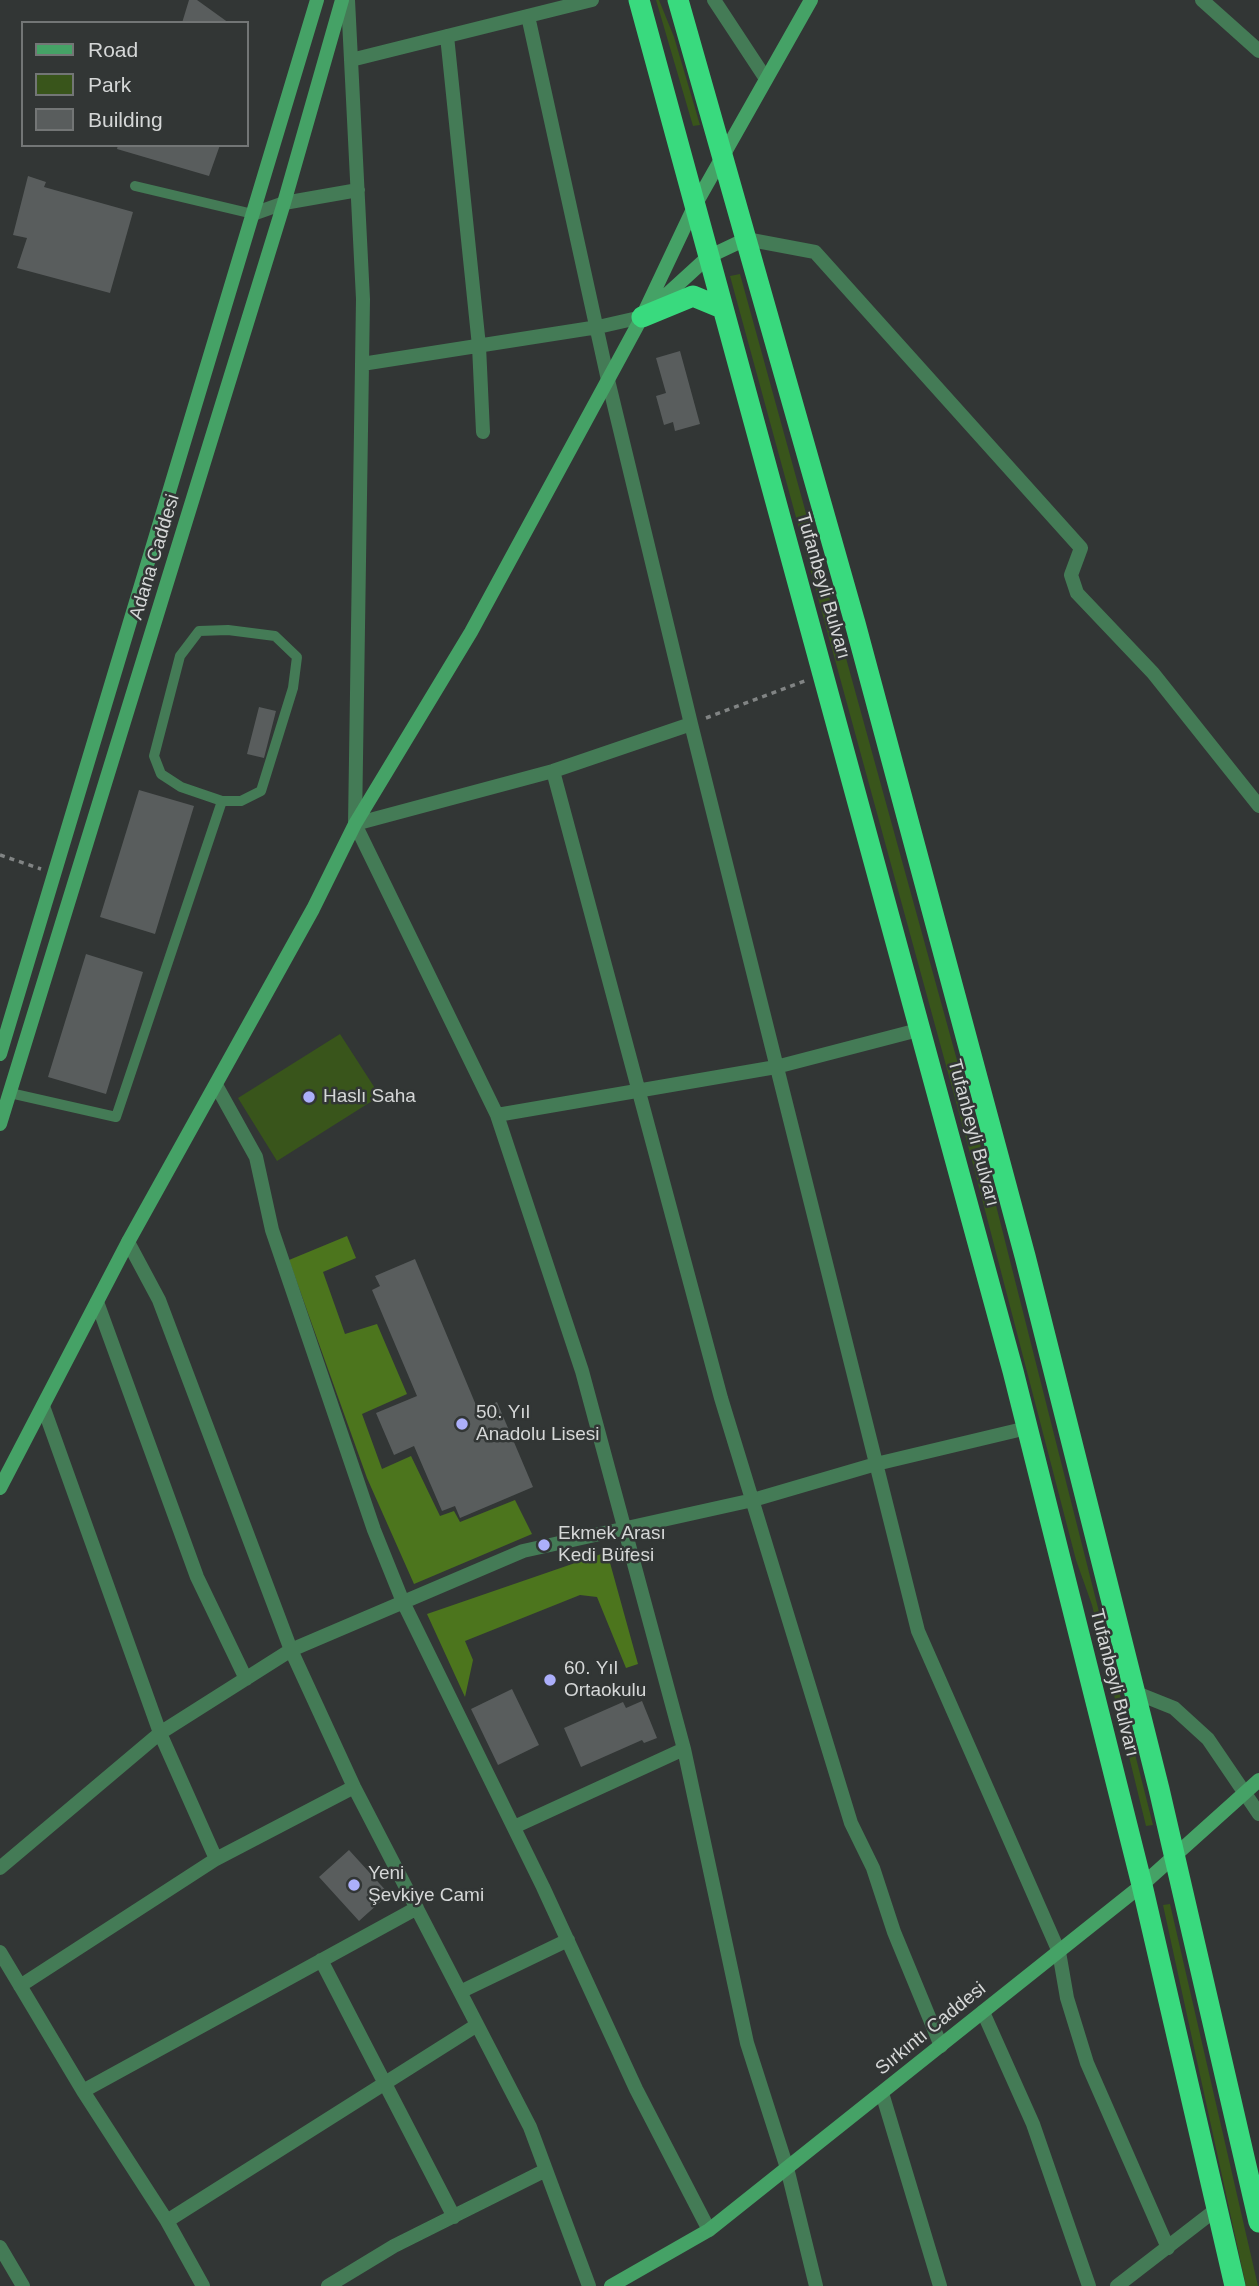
<!DOCTYPE html>
<html>
<head>
<meta charset="utf-8">
<style>
	body { margin:0 }
	#map { position:relative; width:1259px; height:2286px; overflow:hidden; background:#323635; font-family:Helvetica,sans-serif }
	canvas { display:block }
	.legend { position:absolute; left:21px; top:21px; width:228px; height:126px; box-sizing:border-box; background:#323635; border:2px solid #737676; margin:0; padding:9px 12px; list-style:none; font-size:21px; color:#d5d7d7 }
	.legend li { display:flex; align-items:center; gap:14px; height:35px }
	.legend b { width:35px; border:2px solid #737676 }
</style>
</head>
<body>
<div id="map">
<canvas width="1259" height="2286"></canvas>
<ul class="legend">
<li><b style="height:9px;background:#45a266"></b>Road</li>
<li><b style="height:19px;background:#39551b"></b>Park</li>
<li><b style="height:19px;background:#595d5d"></b>Building</li>
</ul>
</div>
<script>
const c = document.querySelector('canvas').getContext('2d');
c.lineJoin = 'round';
function fillPath(path, color) {
  c.fillStyle = color;
  c.fill(path, 'evenodd');
}
function shape(rows) {
  const path = new Path2D();
  for (const r of rows) {
    path.moveTo(r[0], r[1]);
    for (let i = 2; i < r.length; i += 2) path.lineTo(r[i], r[i + 1]);
  }
  return path;
}
function trace(path, color, width, dash) {
  c.strokeStyle = color;
  c.lineWidth = width;
  c.lineCap = dash ? 'butt' : 'round';
  c.setLineDash(dash || []);
  c.stroke(path);
}
function write(font, color, halo, rows, align = 'center') {
  c.font = font + ' Helvetica,sans-serif';
  c.lineWidth = 5;
  c.setLineDash([]);
  c.textBaseline = 'middle';
  c.strokeStyle = halo;
  c.fillStyle = color;
  for (const [text, x, y, turn = 0] of rows) {
    c.save();
    c.translate(x, y);
    c.rotate((+turn || 0) * Math.PI / 180);
    c.textAlign = isNaN(turn) ? turn : align;
    if (halo) c.strokeText(text, 0, 0);
    c.fillText(text, 0, 0);
    c.restore();
  }
}
fillPath(shape([
	[656,0,659,0,674,37,700,125,693,126],
	[740,274,984,1158,1153,1825,1146,1826,1092,1605,1076,1560,973,1164,730,276],
	[340,1034,380,1096,277,1161,238,1098],
	[1170,1904,1258,2286,1246,2286,1163,1905]
]), '#39551b');
fillPath(shape([
	[347,1236,356,1258,323,1272,345,1334,377,1324,407,1394,362,1414,382,1469,411,1456,440,1516,454,1511,460,1522,515,1500,532,1534,414,1584,367,1478,289,1260],
	[607,1552,638,1664,626,1668,597,1597,580,1595,465,1641,473,1660,465,1697,427,1614]
]), '#4c751d');
fillPath(shape([
	[189,0,197,0,229,23,182,23],
	[118,145,220,145,209,176,117,149],
	[28,176,46,182,44,187,133,212,110,293,17,268,27,238,13,235],
	[680,351,700,424,675,431,673,422,664,425,656,396,666,393,656,358],
	[259,707,276,711,264,758,247,754],
	[139,790,194,806,155,934,100,917],
	[86,954,143,972,106,1094,48,1077],
	[415,1259,478,1410,497,1402,533,1487,460,1518,455,1506,442,1511,414,1446,394,1455,376,1413,417,1396,372,1290,380,1286,375,1276],
	[512,1689,539,1745,498,1765,471,1709],
	[642,1701,657,1738,644,1743,642,1740,581,1767,564,1728,623,1702,626,1708],
	[349,1850,389,1894,359,1921,319,1877]
]), '#595d5d');
trace(shape([
	[706,718,807,680],
	[0,855,41,869]
]), '#818484', 3.5, [5, 5]);
trace(shape([
	[135,186,253,214],
	[228,630,275,636,297,657,293,688,261,791,241,801,222,801,181,787,161,774,154,756,180,656,199,631,228,630],
	[10,1093,116,1117,222,801]
]), '#447b56', 10);
trace(shape([
	[348,0,363,299,355,824,497,1115,582,1371,684,1749,747,2043,787,2168,816,2286],
	[714,0,766,79],
	[1202,0,1259,51],
	[528,16,608,380,691,724,918,1631,1059,1952,1067,1998,1087,2063,1168,2248],
	[447,36,479,346,483,432],
	[351,60,592,0],
	[253,214,284,203,358,190],
	[746,239,815,252,1081,548,1071,575,1077,593,1153,673,1259,806],
	[362,364,598,327,642,317],
	[553,771,721,1398,851,1823,873,1868,894,1932,941,2046],
	[355,824,553,771,691,724],
	[216,1085,256,1157,272,1230,374,1530,403,1602,543,1887,636,2089,709,2230],
	[497,1115,776,1067,922,1029],
	[128,1242,159,1300,291,1650,354,1787,530,2127,589,2286],
	[97,1302,197,1577,246,1679],
	[43,1406,160,1733,216,1859],
	[1134,1692,1174,1708,1208,1739,1259,1814],
	[514,1827,684,1749],
	[0,1868,160,1733,291,1650,523,1551,753,1500,876,1464,1027,1428],
	[0,1952,83,2091,167,2221,203,2286],
	[321,1960,454,2217],
	[20,1986,216,1859,354,1787],
	[460,1992,568,1940],
	[983,2012,1033,2124,1089,2286],
	[83,2091,417,1908],
	[882,2093,940,2286],
	[167,2221,477,2025],
	[0,2247,23,2286],
	[328,2286,394,2246,546,2170],
	[1117,2286,1218,2208]
]), '#447b56', 14);
trace(shape([
	[651,309,708,257,746,239],
	[0,1054,317,0],
	[0,1124,284,203,342,0],
	[0,1488,128,1242,313,909,355,824,471,632,642,317,694,207,811,0],
	[611,2286,709,2230,1142,1885,1259,1780]
]), '#45a266', 14);
trace(shape([
	[639,0,1013,1371,1142,1885,1235,2286],
	[678,0,855,623,1025,1256,1159,1789,1259,2222],
	[642,317,693,296,722,308]
]), '#39da7e', 21);
for (const [x, y, r, color] of [
	[309,1097,7,"#acaffb"],
	[462,1424,7,"#acaffb"],
	[544,1545,7,"#acaffb"],
	[550,1680,7,"#acaffb"],
	[354,1885,7,"#acaffb"]
]) {
  const dot = new Path2D();
  dot.arc(x, y, r, 0, 2 * Math.PI);
  c.fillStyle = color;
  c.fill(dot);
  trace(dot, '#323635', 2.5);
}
write('19px', '#d5d7d7', '#323635', [
	["Adana Caddesi",155,557,-73],
	["Tufanbeyli Bulvarı",823,586,74],
	["Tufanbeyli Bulvarı",973,1133,75],
	["Tufanbeyli Bulvarı",1114,1683,76],
	["Sırkıntı Caddesi",931,2029,-39]
]);
write('19px', '#d5d7d7', '#323635', [
	["Haslı Saha",323,1097],
	["50. Yıl",476,1413],
	["Anadolu Lisesi",476,1435],
	["Ekmek Arası",558,1534],
	["Kedi Büfesi",558,1556],
	["60. Yıl",564,1669],
	["Ortaokulu",564,1691],
	["Yeni",368,1874],
	["Şevkiye Cami",368,1896]
], 'left');
</script>
</body>
</html>
